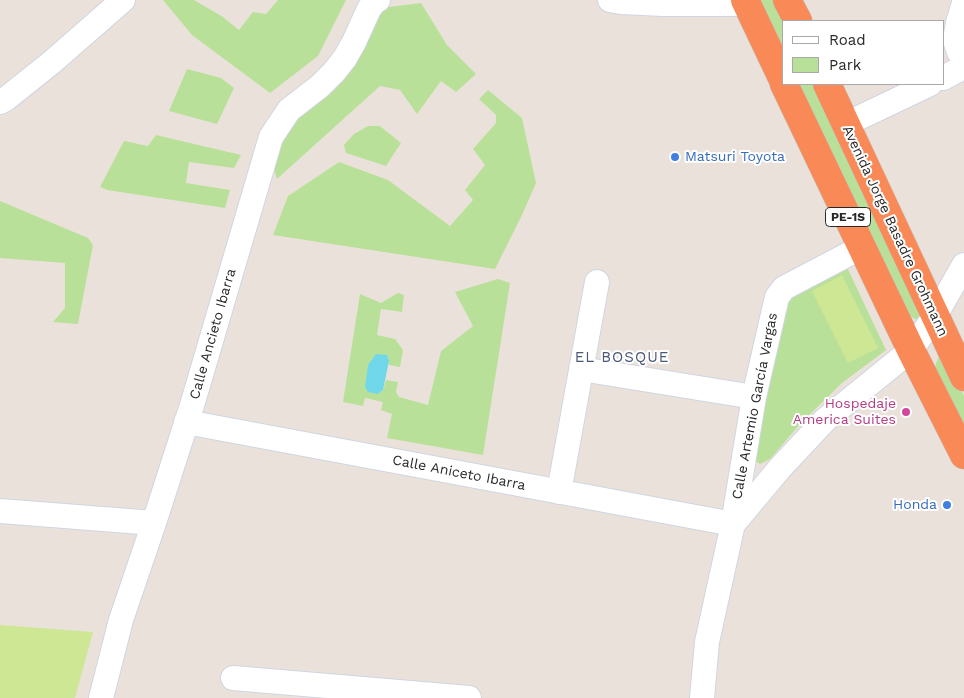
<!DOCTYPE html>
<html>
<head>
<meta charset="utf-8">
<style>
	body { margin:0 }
	#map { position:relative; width:964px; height:698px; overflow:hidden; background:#eae2da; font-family:"Work Sans",sans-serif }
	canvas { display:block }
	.legend { position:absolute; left:782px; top:20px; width:162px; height:65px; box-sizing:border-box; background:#fff; border:1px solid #a9a9a9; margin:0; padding:6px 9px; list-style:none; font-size:15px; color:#282828 }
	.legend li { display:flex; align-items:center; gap:10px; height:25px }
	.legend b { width:25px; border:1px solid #a9a9a9 }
</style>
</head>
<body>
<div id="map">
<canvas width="964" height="698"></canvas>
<ul class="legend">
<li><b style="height:6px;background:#fff"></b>Road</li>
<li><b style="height:14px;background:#b9e098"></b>Park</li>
</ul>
</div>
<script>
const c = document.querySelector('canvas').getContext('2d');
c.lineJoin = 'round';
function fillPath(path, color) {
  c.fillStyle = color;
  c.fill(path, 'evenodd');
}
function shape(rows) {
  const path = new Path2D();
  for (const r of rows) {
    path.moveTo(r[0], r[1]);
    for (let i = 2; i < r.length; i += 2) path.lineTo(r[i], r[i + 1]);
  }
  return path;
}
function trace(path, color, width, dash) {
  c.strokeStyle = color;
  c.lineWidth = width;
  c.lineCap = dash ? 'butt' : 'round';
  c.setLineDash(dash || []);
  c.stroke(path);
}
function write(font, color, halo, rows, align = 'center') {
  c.font = font + ' "Work Sans",sans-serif';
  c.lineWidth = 4;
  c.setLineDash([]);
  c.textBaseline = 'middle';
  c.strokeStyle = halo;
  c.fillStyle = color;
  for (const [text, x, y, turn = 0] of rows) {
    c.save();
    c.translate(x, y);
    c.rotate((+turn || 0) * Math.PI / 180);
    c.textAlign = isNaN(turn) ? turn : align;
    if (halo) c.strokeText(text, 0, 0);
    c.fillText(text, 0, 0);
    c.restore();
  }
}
fillPath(shape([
	[163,0,194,0,223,17,239,30,253,12,266,14,278,0,346,0,318,56,270,93,192,35],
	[760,0,777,0,783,21,783,52],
	[421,3,447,45,476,74,456,92,441,81,417,114,400,90,380,86,277,179,274,169,284,122,381,8],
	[187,69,221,78,234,88,217,124,169,111],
	[797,84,816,84,919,304,921,322,898,310],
	[488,90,522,118,536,183,522,215,495,269,273,235,288,196,339,162,388,180,450,226,473,200,465,190,485,165,473,149,496,123,496,115,479,99],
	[368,126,380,126,401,143,386,166,346,153,344,145,354,134],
	[156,135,241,155,234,168,189,162,186,183,230,190,225,208,107,190,100,187,124,141,148,146],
	[0,201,88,238,93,245,78,324,53,322,65,308,65,263,0,258],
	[846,265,886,350,842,383,801,423,770,459,760,464,755,461,753,457,788,298],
	[498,279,510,283,483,455,387,438,392,414,381,410,383,402,365,398,363,406,343,402,360,294,381,303,398,293,404,295,402,312,381,309,377,335,395,339,403,350,400,367,389,365,389,361,378,394,383,390,386,380,398,382,396,392,399,397,428,405,441,351,473,326,455,292],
	[939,356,949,364,964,396,964,437,933,372]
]), '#b9e098');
fillPath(shape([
	[842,275,878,348,848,363,812,291],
	[0,625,93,632,75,698,0,698]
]), '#cde794');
fillPath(shape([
	[376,354,387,355,389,361,383,390,378,394,368,392,365,387,368,365]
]), '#70d8ea');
const minor = shape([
	[610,0,621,2,664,4,746,4],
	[964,3,958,23,955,40,959,52,964,60],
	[943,78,964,67],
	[0,102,7,98,52,62,123,0],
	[846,124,930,84],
	[581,369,754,397],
	[186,422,733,524],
	[559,492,597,282],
	[0,511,154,523],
	[734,523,780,468,825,420,911,350,935,316,964,265],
	[233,678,469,698],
	[101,698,121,620,154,523,193,402,271,137,289,110,320,86,334,72,345,58,354,42,369,9,375,1,378,0],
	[702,698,707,642,733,524,754,397,777,297,784,288,862,247]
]);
const highway = shape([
	[745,0,783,80],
	[787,0,798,21],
	[784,84,911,350,964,455],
	[827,84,964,377]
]);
trace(minor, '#d0d5e1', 26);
trace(highway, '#c3c3c3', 29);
trace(minor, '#fff', 24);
trace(highway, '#f98a57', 28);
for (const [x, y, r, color] of [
	[675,157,5,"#3f7fe0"],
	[906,412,5,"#d1479c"],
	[947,505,5,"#3f7fe0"]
]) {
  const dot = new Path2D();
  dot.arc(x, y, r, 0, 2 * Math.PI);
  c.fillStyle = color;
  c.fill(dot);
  trace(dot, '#fff', 2);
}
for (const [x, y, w] of [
	[848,217,45]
]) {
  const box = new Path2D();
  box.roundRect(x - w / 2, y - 9.5, w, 19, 4);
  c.fillStyle = '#fff';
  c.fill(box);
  trace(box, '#282828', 1);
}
write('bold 12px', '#282828', null, [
	["PE-1S",848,217]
]);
write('14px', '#366cbe', '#fff', [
	["Matsuri Toyota",685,157],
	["Honda",937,505,"right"]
], 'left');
write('14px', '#282828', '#fff', [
	["Avenida Jorge Basadre Grohmann",895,231,65],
	["Calle Ancieto Ibarra",213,334,-74],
	["Calle Artemio García Vargas",755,406,-79],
	["Calle Aniceto Ibarra",459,473,11]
]);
write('14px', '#b23c85', '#fff', [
	["Hospedaje",896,404],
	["America Suites",896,420]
], 'right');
c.letterSpacing = '1px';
write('15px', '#4b5877', '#fff', [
	["EL BOSQUE",622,358]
]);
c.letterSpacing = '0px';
</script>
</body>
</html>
